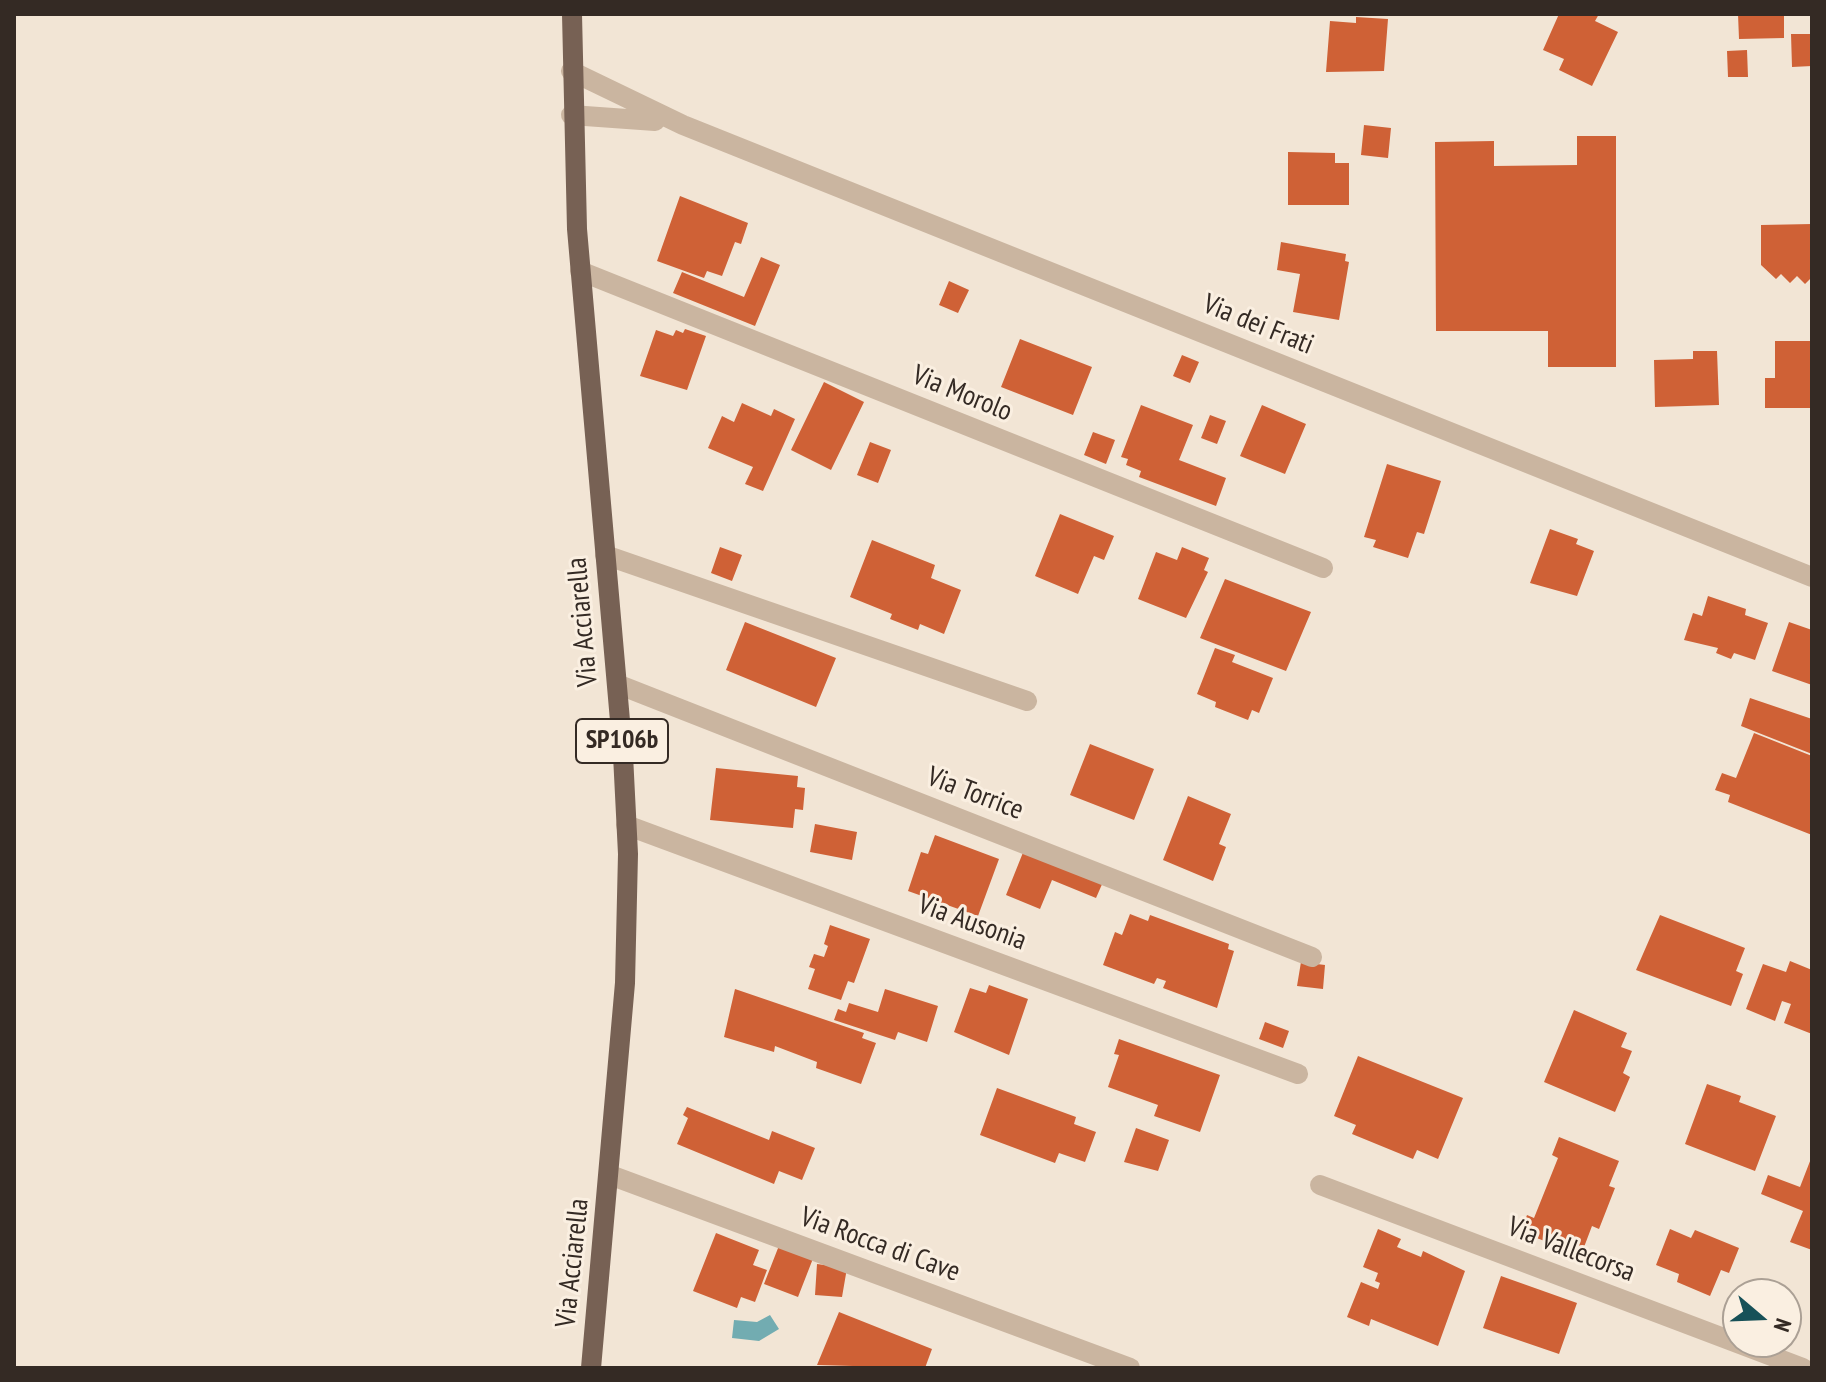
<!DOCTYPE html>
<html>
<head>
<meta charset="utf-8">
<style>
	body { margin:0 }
	#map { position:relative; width:1826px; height:1382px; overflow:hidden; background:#f2e5d5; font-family:"PT Sans Narrow",sans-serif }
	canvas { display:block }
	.frame { position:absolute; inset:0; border:16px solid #342a24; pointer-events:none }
	.north { position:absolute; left:1722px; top:1278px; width:80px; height:80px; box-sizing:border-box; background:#faefe1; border:2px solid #aba095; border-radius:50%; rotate:109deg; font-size:22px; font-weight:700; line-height:32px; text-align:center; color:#342a24 }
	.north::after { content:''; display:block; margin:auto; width:28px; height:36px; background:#175158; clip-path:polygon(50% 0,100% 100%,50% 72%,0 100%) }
</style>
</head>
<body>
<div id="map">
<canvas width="1826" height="1382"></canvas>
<div class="frame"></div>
<div class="north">N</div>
</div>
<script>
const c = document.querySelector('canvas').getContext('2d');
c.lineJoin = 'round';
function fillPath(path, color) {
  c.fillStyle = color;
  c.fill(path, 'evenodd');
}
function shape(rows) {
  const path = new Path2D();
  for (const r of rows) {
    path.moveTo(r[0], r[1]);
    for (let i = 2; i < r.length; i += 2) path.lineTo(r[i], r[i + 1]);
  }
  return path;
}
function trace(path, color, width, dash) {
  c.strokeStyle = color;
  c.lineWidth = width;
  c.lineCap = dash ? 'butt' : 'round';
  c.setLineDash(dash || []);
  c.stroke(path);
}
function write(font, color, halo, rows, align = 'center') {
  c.font = font + ' "PT Sans Narrow",sans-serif';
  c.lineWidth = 6;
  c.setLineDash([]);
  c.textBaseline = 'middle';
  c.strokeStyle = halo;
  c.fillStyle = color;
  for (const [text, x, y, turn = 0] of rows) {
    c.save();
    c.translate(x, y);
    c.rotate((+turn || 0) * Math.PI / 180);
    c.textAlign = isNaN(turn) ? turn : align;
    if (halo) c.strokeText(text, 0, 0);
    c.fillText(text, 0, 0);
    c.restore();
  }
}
fillPath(shape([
	[770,1315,779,1329,759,1341,732,1338,734,1320,757,1322]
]), '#72acb1');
fillPath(shape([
	[1559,14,1599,14,1595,21,1618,32,1592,86,1559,70,1564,59,1543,50],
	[1738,14,1784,14,1784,38,1739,39],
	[1356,17,1388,19,1384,71,1326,72,1330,21,1356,23],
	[1791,34,1812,34,1812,66,1792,67],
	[1747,50,1748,77,1728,77,1727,51],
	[1364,125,1391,128,1388,158,1361,155],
	[1577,136,1616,136,1616,367,1548,367,1548,331,1436,331,1435,142,1494,141,1494,166,1577,165],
	[1288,152,1335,153,1335,163,1349,163,1349,205,1288,205],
	[680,196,748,223,741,244,735,242,722,276,707,271,704,278,657,261],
	[1812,224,1812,277,1805,284,1797,276,1790,283,1781,274,1776,279,1761,265,1761,225],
	[1281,242,1346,254,1345,261,1349,262,1339,320,1293,312,1300,274,1277,270],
	[761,257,780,265,755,326,673,293,682,272,744,297],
	[949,281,969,290,958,313,939,305],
	[685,329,706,336,687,390,640,376,656,330,673,336,676,330,683,333],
	[1020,339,1092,367,1073,415,1001,387],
	[1775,341,1812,341,1812,408,1765,408,1765,378,1775,378],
	[1693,351,1717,351,1719,405,1655,407,1654,360,1693,359],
	[1182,355,1199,362,1190,383,1173,376],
	[824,382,864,402,831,470,791,450],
	[742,403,771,416,774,409,795,419,763,491,745,484,753,467,708,448,722,416,734,422],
	[1141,405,1193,425,1179,460,1226,478,1216,506,1139,477,1141,471,1126,465,1128,459,1121,457],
	[1262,405,1306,424,1285,474,1240,456],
	[1210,415,1226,421,1217,444,1201,438],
	[1093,432,1115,440,1106,464,1084,455],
	[870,442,891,450,878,483,857,475],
	[1387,464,1441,481,1424,534,1417,532,1408,558,1373,547,1376,540,1364,537],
	[1060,514,1114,536,1104,560,1094,556,1078,594,1035,576],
	[1550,529,1578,539,1576,544,1594,551,1577,596,1530,583],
	[872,540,935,565,931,578,961,590,944,634,920,624,918,630,890,619,892,614,850,597],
	[720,547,742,555,732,581,711,573],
	[1182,547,1209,558,1204,570,1208,572,1186,618,1138,599,1156,552,1177,560],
	[1225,579,1311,612,1286,671,1200,638],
	[1708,596,1746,609,1745,615,1768,623,1755,660,1734,653,1731,659,1716,653,1718,648,1684,640,1693,613,1702,616],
	[745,622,836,658,816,707,726,670],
	[1789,622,1812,630,1812,685,1772,671],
	[1215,648,1235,655,1232,662,1273,678,1259,713,1252,710,1248,720,1215,707,1216,702,1197,694],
	[1750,698,1812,719,1812,754,1741,726],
	[1754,733,1812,756,1812,835,1728,802,1730,795,1715,790,1722,773,1736,778],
	[1090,744,1154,769,1134,820,1070,795],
	[716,768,798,776,797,787,805,788,803,810,795,809,793,828,710,820],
	[1188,796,1231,814,1219,844,1226,847,1213,881,1163,860],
	[815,824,857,832,852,860,810,852],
	[935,835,999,859,978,916,908,891,921,852,928,854],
	[1024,850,1103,882,1096,898,1052,880,1040,909,1006,895],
	[1130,914,1148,921,1150,915,1229,944,1228,949,1234,951,1217,1008,1163,988,1166,981,1157,978,1154,984,1103,965,1115,932,1122,935],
	[1660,915,1745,948,1736,971,1743,974,1731,1006,1636,970],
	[830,925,870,939,854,983,848,981,841,1000,808,989,815,969,809,967,814,954,824,957,828,946,824,944],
	[1790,961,1812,970,1812,1034,1784,1023,1791,1004,1782,1001,1775,1021,1746,1009,1763,964,1786,972],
	[1301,962,1325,965,1323,989,1297,986],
	[989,985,1028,999,1009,1055,954,1032,970,988,986,993],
	[735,989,864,1033,862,1038,876,1043,861,1084,816,1068,817,1062,775,1046,774,1052,724,1037],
	[885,989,938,1006,927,1042,898,1032,895,1040,834,1020,838,1009,846,1012,849,1003,878,1012],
	[1574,1010,1627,1033,1621,1047,1632,1051,1623,1073,1630,1077,1615,1112,1544,1082],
	[1265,1022,1289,1031,1283,1048,1259,1039],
	[1119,1039,1220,1075,1200,1132,1154,1116,1158,1105,1108,1087,1119,1055,1114,1054],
	[1358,1056,1463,1098,1438,1159,1417,1150,1413,1159,1352,1134,1356,1125,1334,1116],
	[1707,1084,1741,1096,1739,1102,1776,1116,1755,1171,1685,1144],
	[997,1088,1076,1117,1074,1124,1096,1132,1085,1162,1059,1153,1055,1163,980,1135],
	[687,1107,769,1140,772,1131,815,1148,802,1180,779,1171,774,1184,677,1144,688,1118,683,1115],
	[1136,1128,1169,1140,1158,1171,1124,1162],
	[1559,1137,1619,1161,1609,1186,1615,1188,1599,1229,1592,1226,1581,1255,1521,1232,1527,1215,1534,1218,1558,1158,1552,1155],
	[1812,1156,1812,1250,1790,1242,1803,1211,1761,1194,1768,1175,1800,1187],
	[1378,1229,1401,1239,1397,1247,1421,1257,1423,1251,1465,1271,1438,1346,1371,1319,1369,1326,1347,1317,1361,1282,1378,1289,1380,1283,1375,1281,1378,1273,1363,1267],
	[1670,1229,1691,1238,1695,1230,1739,1248,1729,1273,1721,1270,1710,1296,1677,1282,1679,1274,1656,1265],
	[716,1233,759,1250,753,1265,767,1270,755,1302,741,1297,737,1308,693,1291],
	[780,1243,814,1256,798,1297,764,1284],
	[817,1264,847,1268,842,1297,815,1295],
	[1501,1276,1577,1303,1559,1354,1483,1328],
	[839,1312,932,1349,925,1368,817,1365]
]), '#cf6136');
trace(shape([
	[571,71,683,125,1812,577],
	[571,115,655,121],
	[580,271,1323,568],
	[605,555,1027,701],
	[617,684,1312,957],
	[626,825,1298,1074],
	[610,1175,1130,1368],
	[1320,1185,1803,1368]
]), '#cab5a0', 20);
trace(shape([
	[572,14,577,229,623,755,628,854,625,983,591,1368]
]), '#776154', 20);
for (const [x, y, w] of [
	[622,741,92]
]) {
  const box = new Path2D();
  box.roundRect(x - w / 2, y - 22, w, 44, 6);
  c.fillStyle = '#faefe1';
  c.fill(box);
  trace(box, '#342a24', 2);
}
write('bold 26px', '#342a24', null, [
	["SP106b",622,741]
]);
write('28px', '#342a24', '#faefe1', [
	["Via dei Frati",1258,325,22],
	["Via Morolo",962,394,22],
	["Via Acciarella",583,622,-95],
	["Via Torrice",975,794,21],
	["Via Ausonia",972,923,20],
	["Via Rocca di Cave",880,1245,20],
	["Via Vallecorsa",1571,1250,21],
	["Via Acciarella",573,1263,-84]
]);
</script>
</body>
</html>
